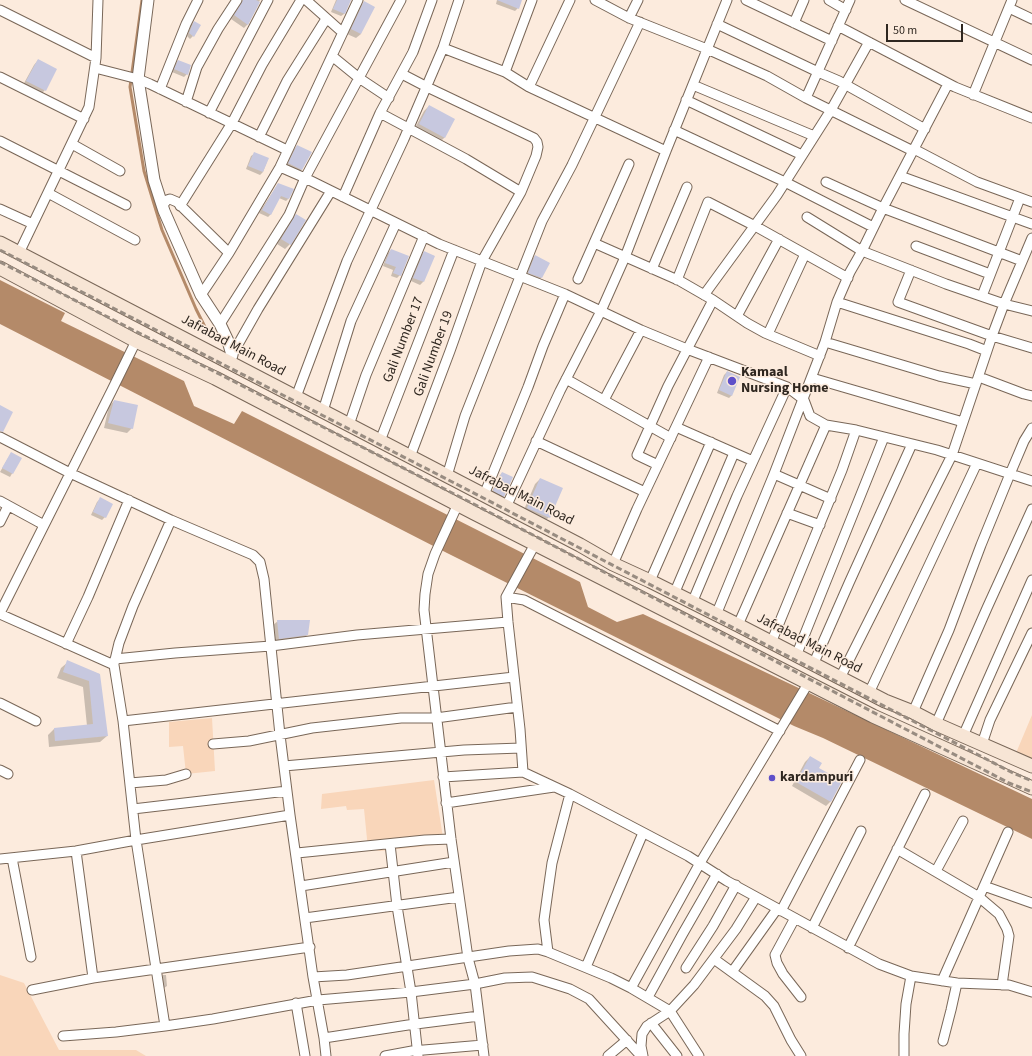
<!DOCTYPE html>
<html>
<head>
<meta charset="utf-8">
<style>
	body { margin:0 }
	#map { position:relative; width:1032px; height:1056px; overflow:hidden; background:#fcebdd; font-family:"Source Sans 3",sans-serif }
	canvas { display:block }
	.scale { position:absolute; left:886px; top:24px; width:77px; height:18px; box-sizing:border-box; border:2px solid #2f2720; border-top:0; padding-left:5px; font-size:12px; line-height:14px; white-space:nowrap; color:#2f2720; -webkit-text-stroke:3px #fcebdd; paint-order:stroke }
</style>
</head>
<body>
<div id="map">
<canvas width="1032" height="1056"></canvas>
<div class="scale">50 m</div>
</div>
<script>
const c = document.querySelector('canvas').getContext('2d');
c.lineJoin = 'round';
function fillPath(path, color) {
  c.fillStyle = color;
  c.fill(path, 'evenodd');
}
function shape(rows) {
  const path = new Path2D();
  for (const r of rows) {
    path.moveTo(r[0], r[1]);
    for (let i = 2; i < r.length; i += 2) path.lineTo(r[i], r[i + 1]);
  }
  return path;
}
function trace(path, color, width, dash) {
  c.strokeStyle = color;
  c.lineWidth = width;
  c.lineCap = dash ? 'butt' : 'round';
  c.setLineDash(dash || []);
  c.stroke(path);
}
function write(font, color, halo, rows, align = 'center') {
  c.font = font + ' "Source Sans 3",sans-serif';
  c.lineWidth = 3;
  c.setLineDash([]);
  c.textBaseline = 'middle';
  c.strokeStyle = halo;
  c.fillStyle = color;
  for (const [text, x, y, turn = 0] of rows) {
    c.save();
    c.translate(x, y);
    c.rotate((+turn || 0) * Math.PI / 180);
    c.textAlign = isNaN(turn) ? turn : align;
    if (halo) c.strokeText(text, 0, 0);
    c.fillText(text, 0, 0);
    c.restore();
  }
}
fillPath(shape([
	[1032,715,1032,759,1016,753],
	[212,718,215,771,186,774,183,746,169,747,169,722],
	[434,780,444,844,380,851,368,849,364,809,347,810,346,806,321,809,322,794],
	[0,975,24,983,59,1050,136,1050,146,1056,0,1056]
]), '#f9d6ba');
fillPath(shape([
	[0,280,65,313,61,321,184,381,194,406,234,424,242,411,580,582,588,607,617,622,643,614,1032,799,1032,839,823,738,794,726,447,553,0,324]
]), '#b48a69');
fillPath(shape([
	[243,0,260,0,248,24,244,28,231,19],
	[336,0,350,0,344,14,341,16,331,12],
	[497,0,521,0,518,8,515,11,496,4],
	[364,2,361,34,356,38,347,34,359,7],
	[194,22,193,36,190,39,187,36,191,25],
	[38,60,45,90,40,95,23,85,34,65],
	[178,61,187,74,184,77,172,72,175,64],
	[429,106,445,137,440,142,415,128,424,111],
	[297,146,302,169,299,172,286,166,294,149],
	[254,154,268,159,263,172,260,175,246,169,251,156],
	[278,184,289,198,286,201,279,198,271,214,268,217,259,213],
	[296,216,290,244,285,249,277,244,291,220],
	[391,250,400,275,397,278,391,276,393,270,383,266,388,253],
	[424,252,434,256,423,282,420,285,411,281,421,255],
	[535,256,549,263,541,278,538,281,526,276,532,259],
	[727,372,732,395,729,398,717,393,724,375],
	[114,401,132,428,127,433,104,428,109,406],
	[11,453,21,458,10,477,0,472],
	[502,473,503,496,501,499,491,494,499,476],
	[540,479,549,517,544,522,523,512,535,484],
	[100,499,105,517,102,520,91,515,97,502],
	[278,621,307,635,302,640,275,643,273,625],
	[68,662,99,674,107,736,100,742,49,747,48,735,54,729,87,726,83,687,57,678,61,668],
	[810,757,817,768,831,801,826,806,792,786,805,762],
	[163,975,166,975,167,986,164,988,162,976]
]), '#0003');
trace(shape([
	[142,0,130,87,144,171,162,230,196,309,208,333]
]), '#b48a69', 3);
fillPath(shape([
	[243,0,256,0,260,2,248,25,234,15],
	[337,0,351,0,345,14,333,9],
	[497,0,522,0,519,9],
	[364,1,375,7,361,34,351,29],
	[194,21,201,25,194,37,189,33],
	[38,59,57,69,46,91,26,81],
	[178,60,191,65,188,75,174,69],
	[429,105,455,119,445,138,419,124],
	[297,145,312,152,302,170,288,163],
	[254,152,269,158,263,172,248,166],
	[278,183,294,189,289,199,281,196,271,215,262,210],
	[296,214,306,220,291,245,281,239],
	[391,249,409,256,401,276,393,273,396,267,385,263],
	[424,251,435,256,424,282,413,278],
	[535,255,550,263,542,278,528,273],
	[727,371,740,377,732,396,719,390],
	[114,400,138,405,133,429,108,423],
	[0,405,13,412,3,432,0,431],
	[11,452,22,458,13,474,2,468],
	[502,472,513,477,504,497,493,491],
	[540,478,563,488,550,518,527,508],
	[100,497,113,504,106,518,93,512],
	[277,620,310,620,308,635,279,639],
	[67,660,100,674,108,736,55,741,54,728,93,724,89,681,63,672],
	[810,756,822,763,819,768,842,781,831,802,796,782]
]), '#c7c8df');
const minor = shape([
	[306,0,342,32],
	[595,0,629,18,707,49,767,76,806,98,913,151],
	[746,0,832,41],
	[829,0,846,10],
	[905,0,1032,60],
	[1009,8,1032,19],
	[0,10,96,58],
	[629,18,638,0],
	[794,23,804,0],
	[717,24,818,72,839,81,925,129],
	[838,26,955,87,1032,118],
	[443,48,505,72,529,87,666,151],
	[332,56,359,78,389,98],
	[95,68,138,79,150,84,287,150],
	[505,72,532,0],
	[402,74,427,87,534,138,537,142,538,147,536,156,521,192,482,261,450,351,410,457],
	[0,77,84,119],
	[693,85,814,136],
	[529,87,570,0],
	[160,89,186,24,198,0],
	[973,95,1012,0],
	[806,98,850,0],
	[686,100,802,155],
	[186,102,197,67,218,29,237,0],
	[209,113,268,0],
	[380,113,466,159,521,192],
	[674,130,785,182,873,227],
	[259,137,287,81,326,19],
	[0,141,126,205],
	[72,144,120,171],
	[914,149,977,182,1032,202],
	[280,167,305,178,439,244,565,294,641,330,687,349,787,387,804,400],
	[900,176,1032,224],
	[826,182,883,208,1022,261],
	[48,193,135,240],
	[343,197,380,113,413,52,432,0],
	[162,206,167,200,170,199,177,202,229,253],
	[180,206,232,123,262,65,301,0],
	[0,209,33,224],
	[807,217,862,251,946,284,1004,304,1032,311],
	[594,243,680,281,713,300,747,323,765,333,820,356],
	[916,246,990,274],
	[19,253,89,107,96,58,98,0],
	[652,269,687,187],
	[911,270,898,302,992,336,1032,348],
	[578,279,629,164],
	[677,280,708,202,755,226,848,278],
	[201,295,229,253,280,167,358,0],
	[704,295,777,195,831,110,869,42],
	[982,296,1020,198],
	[837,302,969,344,987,351],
	[737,316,779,239],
	[220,324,289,215,305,178,401,0],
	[768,334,805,254],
	[825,342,939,376,976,384],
	[232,355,258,309,331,191],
	[979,377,1024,394,1032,396],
	[812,378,963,422],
	[566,379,671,438],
	[296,397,347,261,404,139,443,48,459,0],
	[604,400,641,330],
	[804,400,810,416,826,425,856,430,937,450,1032,481],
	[323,411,351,321,396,223],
	[349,425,366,375,424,236],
	[676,427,753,461],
	[0,437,70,473,171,520,253,555,260,562,264,579,280,735,290,815,313,977,324,1038,326,1056],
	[380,441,454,250],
	[536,441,645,492],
	[658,465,637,455,668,386,713,300],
	[774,474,831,499],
	[447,476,465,416,542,221,572,165,640,22],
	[484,495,528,387,543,346,565,294],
	[0,501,44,525],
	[458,504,435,554,428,574,425,594,424,610,451,839,468,958,475,984,484,1056],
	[506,507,560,391,601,311,625,257,666,151,727,0],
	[787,513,820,525],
	[0,522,8,506],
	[613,564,637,509,709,357],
	[650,581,711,442],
	[674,594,734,453],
	[506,597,524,600,780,731],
	[692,603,737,496,787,387],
	[0,613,112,390,136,341],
	[0,614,114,665,123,721,136,840,165,1026],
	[716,615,774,474,825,342,837,302,850,272,862,251,883,208,948,84],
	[738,625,826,425],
	[771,643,842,470,856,430],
	[66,644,88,597,129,500],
	[796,656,884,437],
	[115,659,175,653,271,646,357,635,508,622],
	[114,664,119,643,133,606,171,520],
	[813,665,849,583,912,444],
	[840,678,952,455,992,336,1004,304,1032,238],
	[869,693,977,463],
	[0,703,36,721],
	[913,712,949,630,981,545,1010,474,1024,441,1032,428],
	[123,721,514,677],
	[936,724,987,608,1032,509],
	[963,736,1032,580],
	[213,744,249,741,312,728,401,718,436,718,517,707],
	[982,744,990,720,1032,633],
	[284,766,464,750,521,748],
	[0,770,8,774],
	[523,772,520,729,508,622,506,597,535,544],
	[443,777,523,772,570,794,688,856,727,881,879,964,911,976,957,983,1009,985,1032,992],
	[130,783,166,780,186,774],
	[446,803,554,787],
	[133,809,287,791],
	[390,844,397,906,411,992,418,1056],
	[897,849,979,897,999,914,1007,929,1009,936,1002,985],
	[76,851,93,978],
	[297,853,425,840,451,839],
	[12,858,31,957],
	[0,859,76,851,136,840,290,815],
	[936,871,963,821],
	[301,886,454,862],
	[984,886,1032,903],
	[781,911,860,760],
	[305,918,459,897],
	[795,918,775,955,777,963,783,974,801,997],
	[812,928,861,831],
	[848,948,925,794],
	[548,952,544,920,548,891,552,863,570,794],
	[714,959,765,996,774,1006,791,1040,801,1056],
	[586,967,643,833],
	[686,968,713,926,736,885],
	[732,972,777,909],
	[313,977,347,975,509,951,538,949,548,952,611,978,631,988,670,1011,699,1056],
	[942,981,1008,832],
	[631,988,700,863,809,682],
	[32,990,93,978,310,947],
	[648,997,682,935,717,874],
	[296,1003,305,1056],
	[651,1023,677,1056],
	[63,1036,116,1032,165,1026,213,1019,318,1000,411,992,475,984,505,978,532,977,570,989,589,999,641,1056],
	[324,1038,408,1025,479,1016],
	[943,1041,951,1010,957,983],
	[385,1056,412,1051,483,1045],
	[608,1056,627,1040],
	[643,1056,641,1046,642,1034,647,1026,670,1011,694,985,736,929,756,897],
	[904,1056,904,1034,906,1004,911,976]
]);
const tertiary = shape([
	[148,0,138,79,154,180,164,211,201,295,220,324,228,341,232,355,229,362]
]);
const secondary = shape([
	[0,243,580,545,613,564,650,581,738,625,885,701,913,712,936,724,1032,766],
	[0,268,136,341,215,378,474,513,873,716,1032,788]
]);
trace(minor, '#796758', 11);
trace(tertiary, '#796758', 13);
trace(secondary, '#796758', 15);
trace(minor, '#fff', 9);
trace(tertiary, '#fff', 11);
trace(secondary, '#f7e5d5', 13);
trace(shape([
	[0,250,466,489,1013,773,1032,781],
	[0,262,462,498,1009,783,1032,792]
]), '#988c81', 3, [6, 3]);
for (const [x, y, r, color] of [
	[732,381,5,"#5f50c9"],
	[772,778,4,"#5f50c9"]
]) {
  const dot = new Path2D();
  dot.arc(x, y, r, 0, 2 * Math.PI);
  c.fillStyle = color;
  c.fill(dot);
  trace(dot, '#fcebdd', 1.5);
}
write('14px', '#2f2720', '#fcebdd', [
	["Gali Number 17",404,340,-69],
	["Jafrabad Main Road",233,346,28],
	["Gali Number 19",434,354,-70],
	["Jafrabad Main Road",521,496,27],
	["Jafrabad Main Road",809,644,27]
]);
write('bold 14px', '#2f2720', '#fcebdd', [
	["Kamaal",741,373],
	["Nursing Home",741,389],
	["kardampuri",780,778]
], 'left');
</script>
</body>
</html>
